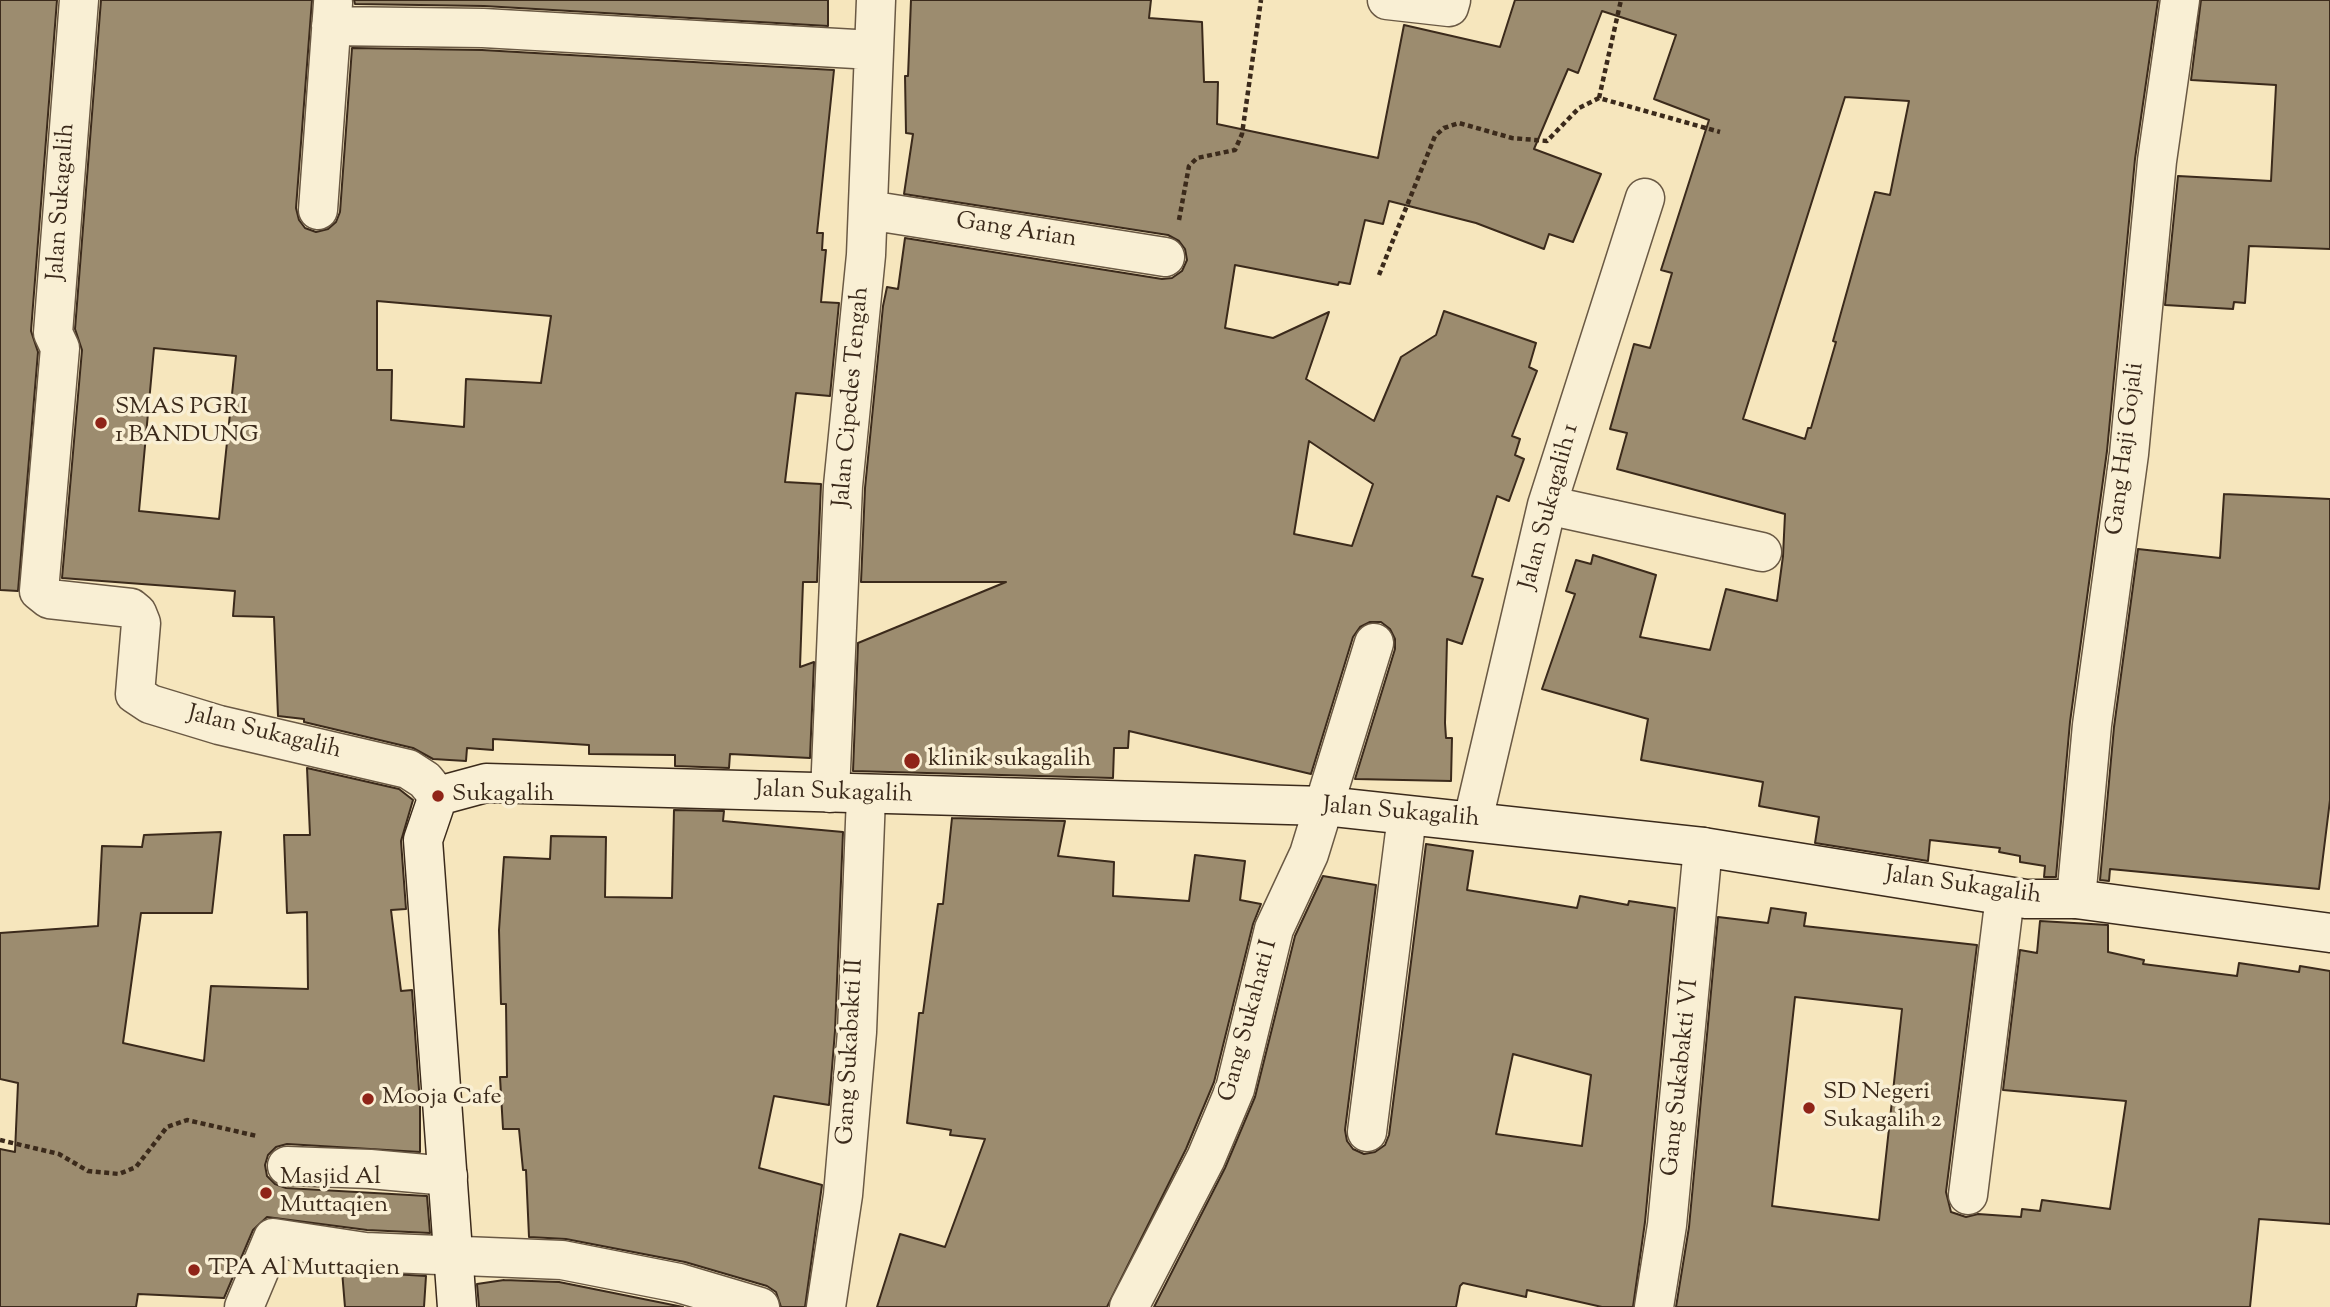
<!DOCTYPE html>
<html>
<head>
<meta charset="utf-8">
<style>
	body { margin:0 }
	canvas { display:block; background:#f6e6bd }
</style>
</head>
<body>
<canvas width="2330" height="1307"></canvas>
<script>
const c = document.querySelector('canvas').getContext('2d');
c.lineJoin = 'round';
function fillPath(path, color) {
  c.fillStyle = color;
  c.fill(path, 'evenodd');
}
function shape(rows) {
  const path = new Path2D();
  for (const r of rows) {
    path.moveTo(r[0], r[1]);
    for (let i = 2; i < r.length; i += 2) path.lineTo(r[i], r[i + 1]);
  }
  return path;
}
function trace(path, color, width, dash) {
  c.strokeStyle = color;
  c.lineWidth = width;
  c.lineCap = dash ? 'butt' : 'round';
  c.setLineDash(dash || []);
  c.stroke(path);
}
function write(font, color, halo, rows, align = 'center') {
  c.font = font + ' "Sorts Mill Goudy",serif';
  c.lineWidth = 7;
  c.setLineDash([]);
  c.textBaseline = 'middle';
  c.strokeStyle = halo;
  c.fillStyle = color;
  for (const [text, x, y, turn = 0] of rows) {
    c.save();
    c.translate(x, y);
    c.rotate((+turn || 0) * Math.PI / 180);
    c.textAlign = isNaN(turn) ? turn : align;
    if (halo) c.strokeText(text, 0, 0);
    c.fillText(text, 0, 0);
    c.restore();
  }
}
const building = shape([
	[0,0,57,0,31,331,38,352,18,591,0,590,0,0],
	[101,0,312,0,296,208,299,220,305,228,316,232,328,229,336,222,340,212,352,48,482,50,834,70,817,233,823,233,822,250,826,250,821,302,839,303,830,396,796,393,785,482,821,484,817,582,803,582,800,667,814,662,810,758,730,754,729,768,675,766,675,755,589,754,589,745,493,739,493,750,467,748,466,761,433,759,413,748,304,722,304,719,278,716,274,617,233,616,235,591,62,578,82,350,75,329,101,0],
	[377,301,551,316,541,383,466,379,464,427,391,420,392,370,377,370,377,301],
	[154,348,236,356,219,519,139,511,154,348],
	[354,0,828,0,828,26,484,6,355,4,354,0],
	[911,0,1151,0,1149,18,1202,22,1204,82,1218,82,1217,124,1378,158,1404,25,1500,47,1515,0,2158,0,2135,159,2107,451,2070,722,2056,877,2044,877,2045,866,2020,862,2020,856,1999,852,2000,848,1930,840,1928,861,1815,843,1819,817,1759,806,1763,782,1641,760,1648,719,1542,689,1575,594,1566,591,1576,560,1591,564,1593,555,1656,575,1640,637,1710,650,1726,589,1777,601,1783,556,1785,514,1617,469,1627,433,1610,429,1634,344,1650,348,1672,273,1661,270,1709,120,1654,99,1676,35,1602,11,1578,73,1568,69,1534,149,1601,174,1573,242,1549,234,1544,249,1476,223,1389,201,1383,224,1365,220,1350,284,1339,282,1338,285,1235,265,1225,328,1273,338,1329,312,1306,379,1374,421,1401,357,1436,335,1444,311,1536,343,1529,367,1537,371,1512,436,1520,439,1515,455,1524,459,1509,501,1497,496,1472,576,1483,579,1462,644,1447,639,1445,723,1446,738,1452,738,1451,781,1355,779,1395,649,1395,639,1390,629,1381,622,1370,622,1360,627,1353,637,1311,774,1129,731,1128,748,1114,748,1113,778,853,771,858,643,1006,582,861,582,865,488,883,306,887,287,898,289,905,238,1162,279,1172,278,1182,271,1187,260,1185,249,1179,241,1168,235,904,194,913,134,906,133,905,76,908,76,911,0],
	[1845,97,1909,101,1890,195,1875,192,1833,341,1836,342,1811,428,1808,428,1805,439,1743,419,1845,97],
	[1309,441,1373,484,1352,546,1294,534,1309,441],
	[2201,0,2330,0,2330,249,2249,246,2245,303,2234,302,2233,309,2165,305,2178,176,2271,181,2276,85,2191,80,2201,0],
	[2224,494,2330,499,2330,800,2319,889,2110,869,2109,881,2100,880,2114,727,2138,549,2220,558,2224,494],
	[307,768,399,789,413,800,401,841,406,909,391,910,401,991,412,990,420,1104,420,1152,287,1144,276,1147,268,1155,265,1165,267,1176,275,1184,286,1188,427,1196,430,1233,367,1230,267,1217,253,1230,224,1298,138,1294,136,1307,0,1307,0,1149,15,1152,18,1083,0,1079,0,933,98,926,102,846,142,847,144,835,221,832,212,913,141,913,123,1043,204,1061,211,986,308,989,307,912,287,913,284,835,310,835,307,768],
	[674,810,724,811,723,821,843,832,835,1031,829,1105,774,1096,759,1168,822,1185,805,1307,781,1307,776,1292,767,1286,685,1262,566,1239,529,1237,526,1170,523,1170,519,1129,503,1129,500,1077,507,1077,506,1004,501,1004,499,930,504,857,550,859,551,836,606,837,605,897,672,898,674,810],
	[952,818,1065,821,1058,856,1114,862,1113,896,1189,901,1195,855,1245,861,1240,900,1261,904,1253,924,1214,1082,1186,1149,1107,1307,877,1307,900,1234,945,1247,985,1139,950,1135,951,1130,907,1123,919,1013,923,1013,938,904,943,904,952,818],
	[1426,844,1473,851,1467,890,1577,908,1580,896,1628,905,1629,901,1675,908,1645,1222,1633,1307,1602,1307,1527,1290,1526,1297,1463,1283,1460,1286,1456,1307,1154,1307,1225,1168,1255,1097,1295,936,1323,876,1376,885,1345,1130,1347,1141,1353,1149,1364,1154,1375,1152,1385,1145,1389,1135,1426,844],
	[1513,1054,1591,1075,1582,1146,1496,1134,1513,1054],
	[1771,908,1806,913,1804,926,1977,945,1946,1192,1951,1212,1966,1217,1978,1214,2021,1217,2022,1209,2040,1211,2042,1200,2110,1209,2126,1101,2003,1090,2020,950,2037,953,2040,921,2108,925,2108,952,2144,960,2143,964,2237,976,2239,963,2299,972,2300,966,2330,971,2330,1224,2259,1219,2250,1307,1676,1307,1689,1227,1718,917,1768,923,1771,908],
	[1795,997,1902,1009,1879,1220,1772,1206,1795,997],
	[342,1271,426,1276,424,1307,345,1307,342,1271],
	[504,1280,559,1282,683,1307,479,1307,477,1284,504,1280]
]);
fillPath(building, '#9c8c6f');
trace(building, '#3b2a1b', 2);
const street = shape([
	[79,0,53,333,60,348,39,591,49,599,131,608,137,613,141,623,135,694,150,704,219,725,408,769,425,780,438,796],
	[1387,0,1449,7,1451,0],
	[331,26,483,28,873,50],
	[318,210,333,3],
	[868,210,1165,257],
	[1547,505,1762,552],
	[830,793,843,486,866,255,876,0],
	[1473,820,1547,505,1645,198],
	[2076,899,2092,725,2129,454,2157,161,2180,0],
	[1367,1132,1407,816],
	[287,1166,370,1169,448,1176],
	[1968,1195,2005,896],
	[244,1307,273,1238,365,1252,562,1260,679,1283,760,1307],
	[826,1307,843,1195,857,1032,866,796],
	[1129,1307,1206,1158,1235,1089,1274,929,1309,854,1374,643],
	[1654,1307,1667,1225,1703,847]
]);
const secondary = shape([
	[457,1307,423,840,438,796,486,783,1325,806,1703,847,2026,899,2076,899,2330,933]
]);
trace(street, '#6a5944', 41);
trace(secondary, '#3b2a1b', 41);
trace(shape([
	[1599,98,1621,0],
	[1179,220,1189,166,1197,158,1235,150,1242,134,1261,0],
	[1379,275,1435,136,1444,128,1459,123,1512,138,1547,141,1579,108,1599,98,1720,132],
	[0,1140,59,1154,88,1171,119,1174,136,1167,167,1127,187,1120,257,1136]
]), '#3b2a1b', 4.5, [5, 3.5]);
trace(street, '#f9efd4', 38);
trace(secondary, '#f9efd4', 38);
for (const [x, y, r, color] of [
	[101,423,7,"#8f2418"],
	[912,761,9,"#8f2418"],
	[438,796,7,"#8f2418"],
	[368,1099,7,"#8f2418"],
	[1809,1108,7,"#8f2418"],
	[266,1193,7,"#8f2418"],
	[194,1270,7,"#8f2418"]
]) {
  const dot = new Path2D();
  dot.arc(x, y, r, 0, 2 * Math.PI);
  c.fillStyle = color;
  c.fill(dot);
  trace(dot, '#f9efd4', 2.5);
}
write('24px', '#3b2a1b', '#f9efd4', [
	["Jalan Sukagalih",63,202,-86],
	["Gang Arian",1016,232,9],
	["Jalan Cipedes Tengah",853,397,-85],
	["Gang Haji Gojali",2127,449,-83],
	["Jalan Sukagalih 1",1551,507,-75],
	["Jalan Sukagalih",264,734,14],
	["Jalan Sukagalih",834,794,2],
	["Jalan Sukagalih",1401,814,5],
	["Jalan Sukagalih",1963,887,8],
	["Gang Sukahati I",1250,1021,-75],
	["Gang Sukabakti II",852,1052,-87],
	["Gang Sukabakti VI",1682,1078,-84]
]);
write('24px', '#3b2a1b', '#f9efd4', [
	["SMAS PGRI",115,409],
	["1 BANDUNG",115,437],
	["klinik sukagalih",928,761],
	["Sukagalih",452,796],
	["SD Negeri",1823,1094],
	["Sukagalih 2",1823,1122],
	["Mooja Cafe",382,1099],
	["Masjid Al",280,1179],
	["Muttaqien",280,1207],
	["TPA Al Muttaqien",208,1270]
], 'left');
</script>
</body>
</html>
